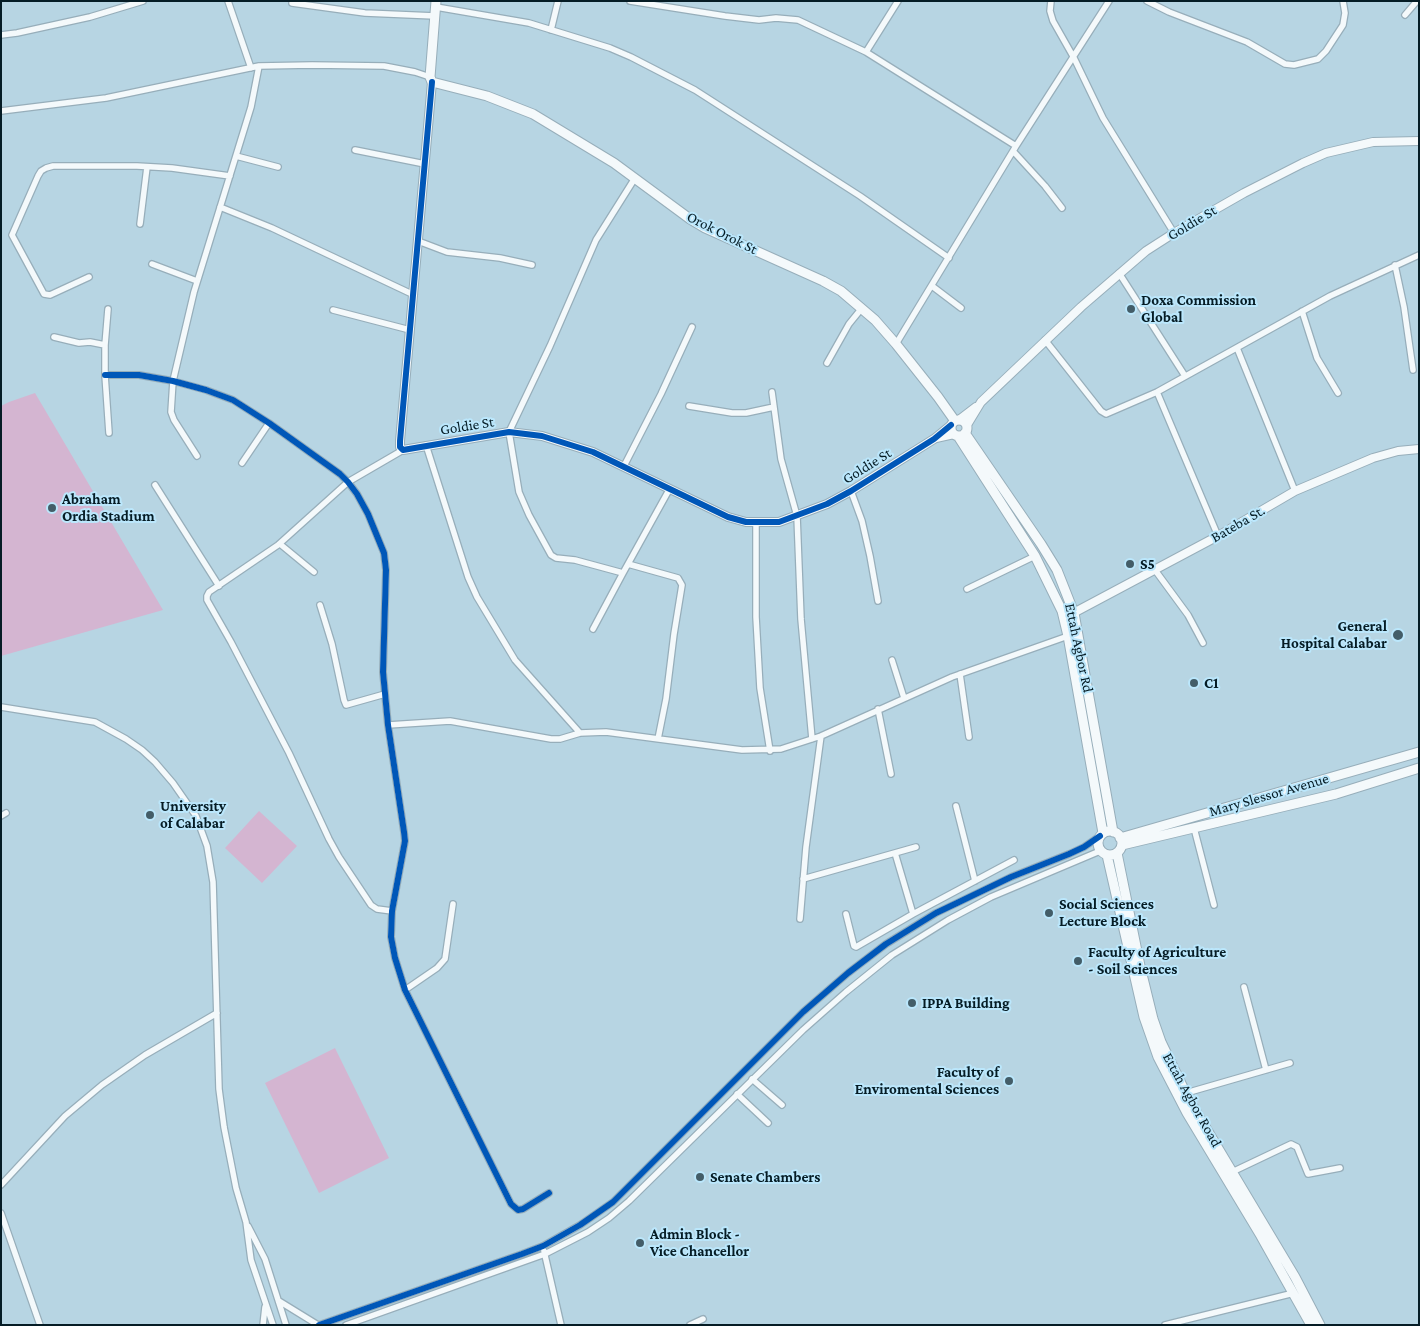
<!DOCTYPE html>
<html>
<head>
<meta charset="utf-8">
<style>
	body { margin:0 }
	#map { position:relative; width:1420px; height:1326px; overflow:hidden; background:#b7d5e3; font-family:"Crimson Pro",serif }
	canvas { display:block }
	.frame { position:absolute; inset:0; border:2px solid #051c25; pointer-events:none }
</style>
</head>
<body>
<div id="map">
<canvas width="1420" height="1326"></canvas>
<div class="frame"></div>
</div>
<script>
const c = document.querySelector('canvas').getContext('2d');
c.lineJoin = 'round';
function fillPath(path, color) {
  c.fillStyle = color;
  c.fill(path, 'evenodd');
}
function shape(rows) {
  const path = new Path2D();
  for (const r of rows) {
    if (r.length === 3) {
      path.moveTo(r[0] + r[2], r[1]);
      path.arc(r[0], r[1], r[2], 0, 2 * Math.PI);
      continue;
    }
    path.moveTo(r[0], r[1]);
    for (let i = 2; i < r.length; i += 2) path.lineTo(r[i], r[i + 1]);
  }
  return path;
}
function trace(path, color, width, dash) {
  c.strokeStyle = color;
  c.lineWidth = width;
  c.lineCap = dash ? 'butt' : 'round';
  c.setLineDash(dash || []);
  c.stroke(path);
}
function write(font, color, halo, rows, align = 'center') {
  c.font = font + ' "Crimson Pro",serif';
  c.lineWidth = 4;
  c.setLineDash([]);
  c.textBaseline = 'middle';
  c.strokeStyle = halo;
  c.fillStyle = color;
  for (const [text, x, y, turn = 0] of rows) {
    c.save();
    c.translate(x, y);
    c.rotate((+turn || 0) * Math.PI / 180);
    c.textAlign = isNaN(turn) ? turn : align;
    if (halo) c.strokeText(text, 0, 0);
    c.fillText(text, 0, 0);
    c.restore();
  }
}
fillPath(shape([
	[35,393,163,610,1,656,1,406,9,402],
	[259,811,297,846,262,883,225,848],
	[335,1048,389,1158,319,1193,265,1083]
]), '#d4b5d1');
const minor = shape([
	[228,1,251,68],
	[630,1,725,16,759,20,776,18,798,20,866,52,1016,146],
	[1051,1,1050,11,1053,21,1074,58,1103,118,1174,233],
	[1147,1,1169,12,1247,42,1285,64,1294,65,1318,59,1326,51,1343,25,1345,13,1343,1],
	[292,3,365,13,435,16],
	[436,7,529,23,610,48,631,57,695,90,860,196,949,258],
	[1405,15,1417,1],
	[551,30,558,1],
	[1,35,17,33,90,17,143,1],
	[866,52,898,1],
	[1,111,106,98,259,66,312,65,384,66,415,72,430,77],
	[355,150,425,164],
	[1013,151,1045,186,1062,208],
	[236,156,278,167],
	[220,207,272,228,414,295],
	[140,224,147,167],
	[418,241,447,252,500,258,532,265],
	[152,264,197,281],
	[1395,265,1404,307,1413,370],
	[1119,273,1185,376],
	[89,277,50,295,44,294,12,235,38,176,41,171,46,168,53,166,137,166,172,168,230,176],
	[932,286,961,308],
	[108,309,105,345,105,375,109,433],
	[333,310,410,330],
	[1302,311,1317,358,1338,393],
	[54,337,79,343,90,342,105,345],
	[1045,340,1101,411,1106,414,1157,392,1330,296,1419,255],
	[896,344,1016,146,1109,1],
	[1237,348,1295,491],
	[827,363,849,324,862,308],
	[105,375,139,375,173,381,206,390,233,400,269,423,340,474,348,482,357,494,368,514,384,553,386,570,383,672,388,725,404,832,405,841,392,911,391,937,395,958,405,990,511,1204,518,1210,523,1209,549,1193],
	[772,392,781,459,797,516,801,619,812,739],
	[1157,392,1218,536],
	[689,406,732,413,746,413,774,407],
	[426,445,468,577,477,597,515,660,580,733],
	[197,456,174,420,171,412,173,381,194,292,251,107,259,66],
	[242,463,269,423],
	[624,466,661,394,692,327],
	[155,485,219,586],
	[851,491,862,521,870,556,878,601],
	[756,523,756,617,760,688,770,751],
	[280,544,314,572],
	[628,564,678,578,682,585,674,634,666,699,658,739],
	[1155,570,1188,615,1203,643],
	[623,573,575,560,556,558,551,555,529,515,519,492,509,432,550,346,596,240,635,178],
	[967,589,1035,556],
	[320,605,332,644,344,700,346,705,385,694],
	[593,629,623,573,669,490],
	[892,660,904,698],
	[960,674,969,737],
	[1,707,95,722,126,739,142,750,155,762,173,783,196,816,207,846,213,882,219,1089,224,1127,236,1188,246,1222,251,1260,273,1325],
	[878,709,891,774],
	[388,725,450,721,551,739,560,739,580,733,606,732,742,750,781,749,821,736,952,677,1068,636],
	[956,806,975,881],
	[1,816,6,813],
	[1194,828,1214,905],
	[895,853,913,914],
	[803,879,916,847],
	[392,911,377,909,371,905,339,857,329,839,289,753,231,642,207,600,207,596,209,592,278,545,348,482,403,450],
	[846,914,854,946,856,947,913,914,1014,860],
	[800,919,806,847,821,736],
	[1244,987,1266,1070],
	[405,990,437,968,445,959,453,904],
	[752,1079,782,1105],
	[1186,1093,1290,1063],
	[737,1094,768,1123],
	[1232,1172,1291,1144,1297,1147,1308,1174,1340,1168],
	[1,1185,65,1116,102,1085,145,1055,217,1013],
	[1,1213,40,1325],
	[248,1226,265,1259,286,1325],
	[544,1251,561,1325],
	[279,1301,318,1325],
	[263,1325,265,1307],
	[319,1325,522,1254,543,1246,580,1225,613,1202,803,1012,848,973,886,944,936,913,957,903,1011,877,1069,854,1084,847,1100,836],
	[346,1325,545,1254,588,1232,609,1218,629,1201,803,1030,846,992,892,955,948,920,991,897,1100,851],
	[690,1325,703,1319],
	[1165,1325,1294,1293]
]);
const tertiary = shape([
	[432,82,400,441,400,447,403,450,509,432,542,436,593,452,728,517,746,522,779,522,827,504,851,491,934,439,951,425],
	[959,420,976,407],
	[967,425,981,402,1081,307,1146,251,1174,233,1244,193,1303,163,1326,153,1373,142,1419,141],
	[936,438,954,434],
	[1064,618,1218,536,1295,491,1373,458,1398,451,1419,449]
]);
const secondary = shape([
	[436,1,430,77,432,82,487,96,533,114,614,163,690,219,705,228,823,281,841,291,875,320,896,344,938,397,955,421],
	[959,428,8],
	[965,433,1041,544,1057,570,1074,613,1113,832],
	[958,436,1035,556,1062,611,1068,636,1103,833],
	[1110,843,12],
	[1120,838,1419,752],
	[1122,845,1336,794,1419,768],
	[1117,853,1140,966,1153,1019,1161,1042,1188,1098,1295,1277,1320,1325],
	[1107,855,1144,1017,1158,1057,1187,1113,1261,1236,1311,1325]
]);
trace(minor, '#97aeba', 8);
trace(tertiary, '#97aeba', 10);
trace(secondary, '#97aeba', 11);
trace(minor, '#f4f9fb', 5.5);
trace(tertiary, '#f4f9fb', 8);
trace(secondary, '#f4f9fb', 9);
trace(shape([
	[432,82,400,441,400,447,403,450,509,432,542,436,593,452,728,517,746,522,779,522,827,504,851,491,934,439,951,425],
	[105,375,139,375,173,381,206,390,233,400,269,423,340,474,348,482,357,494,368,514,384,553,386,570,383,672,388,725,404,832,405,841,392,911,391,937,395,958,405,990,511,1204,518,1210,523,1209,549,1193],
	[319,1325,522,1254,543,1246,580,1225,613,1202,803,1012,848,973,886,944,936,913,957,903,1011,877,1069,854,1084,847,1100,836]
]), '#0057b8', 6);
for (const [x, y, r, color] of [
	[1131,309,5,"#435d68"],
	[52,508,5,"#435d68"],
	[1130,564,5,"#435d68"],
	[1398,635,6,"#435d68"],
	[1194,683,5,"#435d68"],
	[150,815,5,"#435d68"],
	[1049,913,5,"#435d68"],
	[1078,961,5,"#435d68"],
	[912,1003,5,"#435d68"],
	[1009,1081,5,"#435d68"],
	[700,1177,5,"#435d68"],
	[640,1243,5,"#435d68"]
]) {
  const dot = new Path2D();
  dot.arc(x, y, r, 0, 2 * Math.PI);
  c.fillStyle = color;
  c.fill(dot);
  trace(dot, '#bbe7fc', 2);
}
write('15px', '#051c25', '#bbe7fc', [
	["Goldie St",1192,223,-31],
	["Orok Orok St",722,233,27],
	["Goldie St",467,426,-9],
	["Goldie St",867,466,-32],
	["Bateba St.",1238,524,-30],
	["Ettah Agbor Rd",1079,648,78],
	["Mary Slessor Avenue",1269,795,-16],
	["Ettah Agbor Road",1192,1100,61]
]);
write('bold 15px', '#051c25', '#bbe7fc', [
	["Doxa Commission",1141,300],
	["Global",1141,317],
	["Abraham",62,499],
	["Ordia Stadium",62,516],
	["S5",1140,564],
	["General",1387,626,"right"],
	["Hospital Calabar",1387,643,"right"],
	["C1",1204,683],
	["University",160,806],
	["of Calabar",160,823],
	["Social Sciences",1059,904],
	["Lecture Block",1059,921],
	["Faculty of Agriculture",1088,952],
	["- Soil Sciences",1088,969],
	["IPPA Building",922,1003],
	["Faculty of",999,1072,"right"],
	["Enviromental Sciences",999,1089,"right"],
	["Senate Chambers",710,1177],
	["Admin Block -",650,1234],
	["Vice Chancellor",650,1251]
], 'left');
</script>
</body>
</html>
